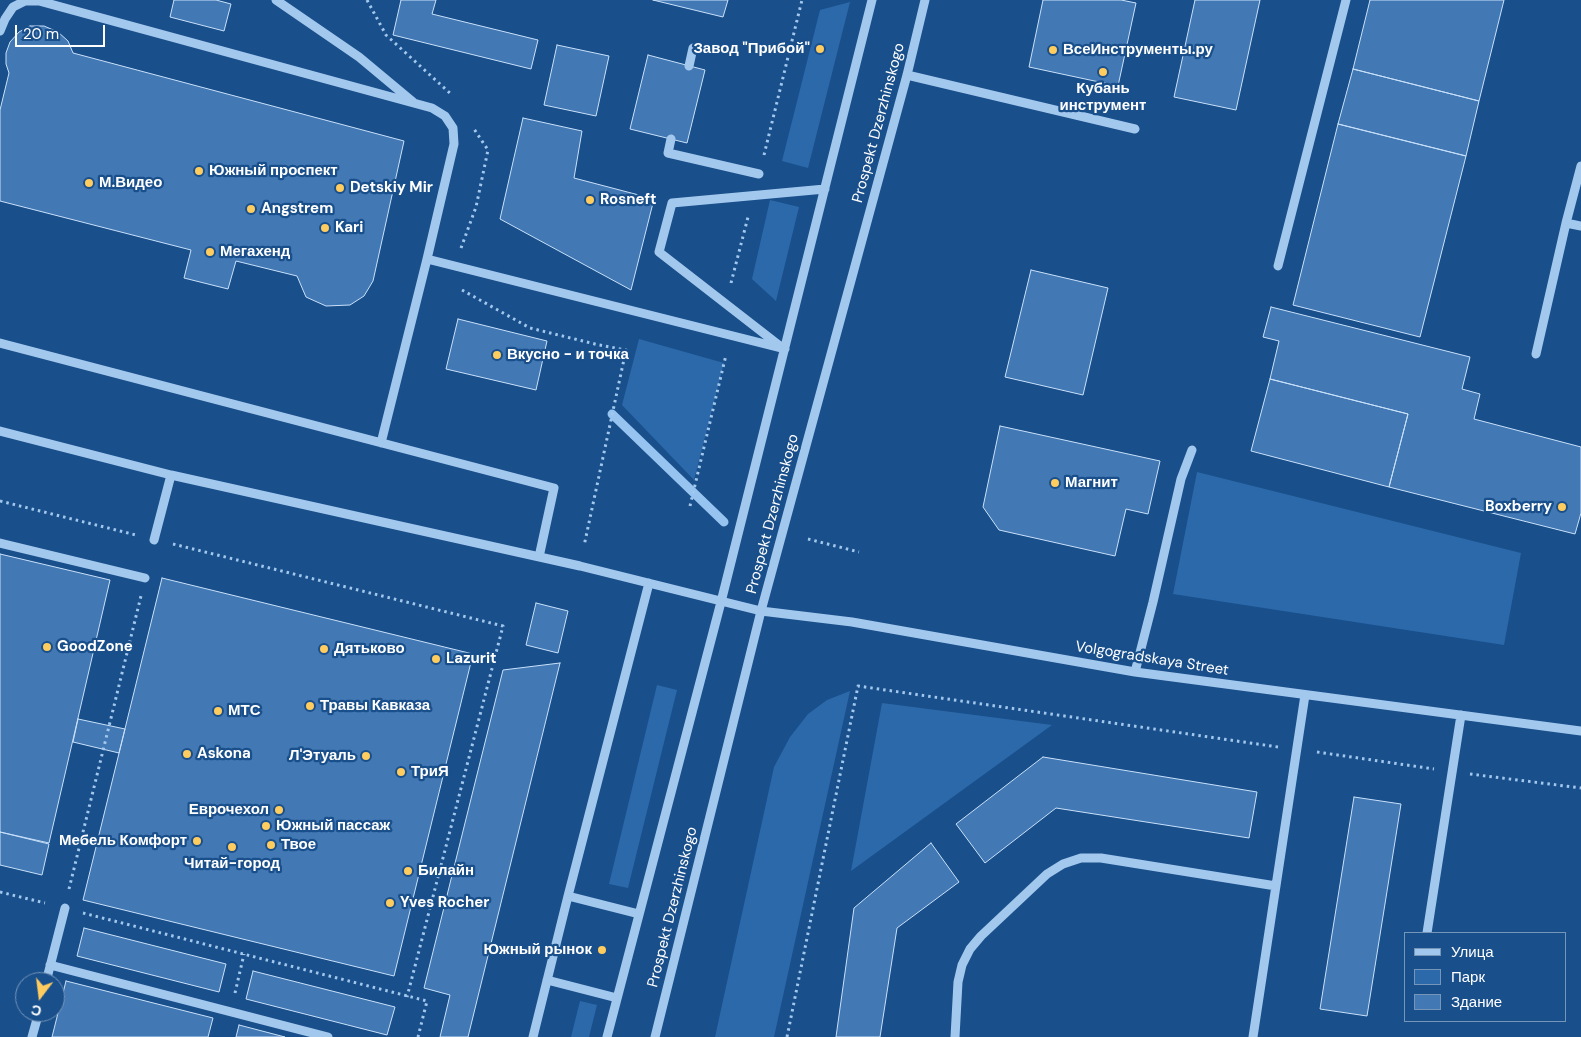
<!DOCTYPE html>
<html>
<head>
<meta charset="utf-8">
<style>
	body { margin:0 }
	#map { position:relative; width:1581px; height:1037px; overflow:hidden; background:#194f8b; font-family:"DM Sans",sans-serif }
	canvas { display:block }
	.legend { position:absolute; left:1404px; top:932px; width:162px; height:90px; box-sizing:border-box; background:#194f8b; border:1px solid #7595b9; margin:0; padding:6px 9px; list-style:none; font-size:15px; color:#fff }
	.legend li { display:flex; align-items:center; gap:10px; height:25px }
	.legend b { width:25px; border:1px solid #7595b9 }
	.north { position:absolute; left:15px; top:972px; width:50px; height:50px; box-sizing:border-box; background:#194f8b; border:1px solid #7595b9; border-radius:50%; rotate:195deg; font-size:14px; font-weight:700; line-height:20px; text-align:center; color:#fff }
	.north::after { content:''; display:block; margin:auto; width:18px; height:22px; background:#ffcc60; clip-path:polygon(50% 0,100% 100%,50% 72%,0 100%) }
	.scale { position:absolute; left:15px; top:25px; width:90px; height:22px; box-sizing:border-box; border:2px solid #fff; border-top:0; padding-left:6px; font-size:15px; line-height:18px; white-space:nowrap; color:#fff; -webkit-text-stroke:4px #194f8b; paint-order:stroke }
</style>
</head>
<body>
<div id="map">
<canvas width="1581" height="1037"></canvas>
<ul class="legend">
<li><b style="height:6px;background:#a3c8ee"></b>Улица</li>
<li><b style="height:14px;background:#2c69aa"></b>Парк</li>
<li><b style="height:14px;background:#4278b4"></b>Здание</li>
</ul>
<div class="north">С</div>
<div class="scale">20 m</div>
</div>
<script>
const c = document.querySelector('canvas').getContext('2d');
c.lineJoin = 'round';
function fillPath(path, color) {
  c.fillStyle = color;
  c.fill(path, 'evenodd');
}
function shape(rows) {
  const path = new Path2D();
  for (const r of rows) {
    path.moveTo(r[0], r[1]);
    for (let i = 2; i < r.length; i += 2) path.lineTo(r[i], r[i + 1]);
  }
  return path;
}
function trace(path, color, width, dash) {
  c.strokeStyle = color;
  c.lineWidth = width;
  c.lineCap = dash ? 'butt' : 'round';
  c.setLineDash(dash || []);
  c.stroke(path);
}
function write(font, color, halo, rows, align = 'center') {
  c.font = font + ' "DM Sans",sans-serif';
  c.lineWidth = 4.5;
  c.setLineDash([]);
  c.textBaseline = 'middle';
  c.strokeStyle = halo;
  c.fillStyle = color;
  for (const [text, x, y, turn = 0] of rows) {
    c.save();
    c.translate(x, y);
    c.rotate((+turn || 0) * Math.PI / 180);
    c.textAlign = isNaN(turn) ? turn : align;
    if (halo) c.strokeText(text, 0, 0);
    c.fillText(text, 0, 0);
    c.restore();
  }
}
fillPath(shape([
	[850,2,808,168,782,161,820,10],
	[770,200,799,207,776,301,752,279],
	[639,339,724,363,694,480,622,405],
	[1197,472,1521,553,1504,645,1173,594],
	[657,685,677,690,628,888,609,884],
	[850,691,774,1037,715,1037,774,767,790,737,808,714,827,700],
	[882,703,1052,725,851,871],
	[580,1001,597,1005,589,1037,571,1037]
]), '#2c69aa');
trace(shape([
	[612,414,724,522]
]), '#96c3f0', 9);
const building = shape([
	[174,0,216,0,231,4,224,31,170,17,174,0],
	[401,0,436,0,432,14,538,40,531,69,393,35,401,0],
	[653,0,728,0,723,17,653,0],
	[1043,0,1121,0,1136,3,1118,86,1029,67,1043,0],
	[1195,0,1260,0,1236,110,1174,97,1195,0],
	[1370,0,1504,0,1479,101,1353,69,1370,0],
	[30,26,44,26,58,32,68,41,73,53,404,141,373,281,364,296,350,305,326,306,306,297,297,276,236,261,228,289,184,278,191,250,0,201,0,110,9,73,6,64,6,53,10,42,19,32,30,26],
	[557,45,609,56,596,116,544,105,557,45],
	[648,55,705,70,687,143,630,129,648,55],
	[1353,69,1479,101,1466,156,1338,124,1353,69],
	[523,118,582,131,574,178,654,199,631,290,500,219,523,118],
	[1338,124,1466,156,1420,337,1293,305,1338,124],
	[1031,270,1108,288,1083,395,1005,377,1031,270],
	[1271,307,1470,357,1462,389,1480,394,1474,419,1581,447,1581,513,1575,534,1389,487,1408,414,1270,379,1279,341,1263,337,1271,307],
	[458,319,547,341,536,390,446,369,458,319],
	[1270,379,1408,414,1389,487,1251,451,1270,379],
	[1000,426,1160,461,1148,514,1126,509,1115,556,999,530,983,507,1000,426],
	[0,554,110,580,49,843,0,832,0,554],
	[162,578,473,654,394,976,83,900,162,578],
	[536,603,568,611,558,653,526,645,536,603],
	[560,663,468,1037,440,1037,450,995,424,988,503,670,560,663],
	[78,719,125,729,119,753,73,742,78,719],
	[1043,757,1257,792,1249,838,1056,808,985,863,956,824,1043,757],
	[1354,797,1401,804,1367,1016,1320,1009,1354,797],
	[0,832,49,844,42,875,0,865,0,832],
	[931,843,959,882,897,928,880,1037,836,1037,854,908,931,843],
	[84,928,226,964,219,992,77,956,84,928],
	[253,971,395,1007,387,1035,246,999,253,971],
	[66,981,213,1018,208,1037,52,1037,66,981],
	[239,1025,285,1037,236,1037,239,1025]
]);
fillPath(building, '#4278b4');
trace(building, '#c9e1fa', 1);
trace(shape([
	[367,0,386,35,452,95],
	[764,155,802,0],
	[461,248,476,207,488,150,474,129],
	[731,283,748,217],
	[462,290,530,328,599,345,626,350,584,546],
	[0,501,136,535],
	[690,506,726,355],
	[808,539,859,552],
	[173,544,503,626,407,997],
	[1317,752,1434,769],
	[1470,774,1581,788],
	[69,889,141,596],
	[0,892,45,903],
	[83,913,427,1001,418,1037],
	[235,993,244,954],
	[787,1037,858,686,1278,747]
]), '#a3c8ee', 3, [2.5, 4]);
trace(shape([
	[276,0,359,57,413,102],
	[0,31,5,19,13,7,25,1,39,1,432,108,445,116,453,128,454,144,427,259,381,443],
	[689,66,693,48],
	[907,75,1135,129],
	[671,139,668,153,759,174],
	[1566,223,1581,166],
	[427,259,785,349],
	[1278,266,1346,0],
	[0,343,554,488,539,557],
	[780,346,659,252,672,203,825,189],
	[1536,354,1566,223,1581,226],
	[0,431,171,475,580,566,761,611,852,622,1135,672,1581,731],
	[154,540,171,475],
	[0,543,145,578],
	[1135,672,1153,602,1181,479,1192,450],
	[568,896,639,914],
	[1427,933,1461,715],
	[50,965,328,1037],
	[547,980,617,998],
	[46,982,65,908],
	[32,1037,39,1012],
	[533,1037,568,896,649,583],
	[607,1037,721,602,872,0],
	[655,1037,761,611,907,75,925,0],
	[955,1037,958,982,962,965,970,949,981,936,1047,874,1063,864,1081,858,1101,858,1276,886],
	[1253,1037,1305,695]
]), '#a3c8ee', 9);
for (const [x, y, r, color] of [
	[820,49,5,"#ffcc60"],
	[1053,50,5,"#ffcc60"],
	[1103,72,5,"#ffcc60"],
	[199,171,5,"#ffcc60"],
	[89,183,5,"#ffcc60"],
	[340,188,5,"#ffcc60"],
	[590,200,5,"#ffcc60"],
	[251,209,5,"#ffcc60"],
	[325,228,5,"#ffcc60"],
	[210,252,5,"#ffcc60"],
	[497,355,5,"#ffcc60"],
	[1055,483,5,"#ffcc60"],
	[1562,507,5,"#ffcc60"],
	[47,647,5,"#ffcc60"],
	[324,649,5,"#ffcc60"],
	[436,659,5,"#ffcc60"],
	[310,706,5,"#ffcc60"],
	[218,711,5,"#ffcc60"],
	[187,754,5,"#ffcc60"],
	[366,756,5,"#ffcc60"],
	[401,772,5,"#ffcc60"],
	[279,810,5,"#ffcc60"],
	[266,826,5,"#ffcc60"],
	[197,841,5,"#ffcc60"],
	[271,845,5,"#ffcc60"],
	[232,847,5,"#ffcc60"],
	[408,871,5,"#ffcc60"],
	[390,903,5,"#ffcc60"],
	[602,950,5,"#ffcc60"]
]) {
  const dot = new Path2D();
  dot.arc(x, y, r, 0, 2 * Math.PI);
  c.fillStyle = color;
  c.fill(dot);
  trace(dot, '#194f8b', 2);
}
write('bold 15px', '#fff', '#194f8b', [
	["Завод \"Прибой\"",810,49,"right"],
	["ВсеИнструменты.ру",1063,50],
	["Кубань",1103,89,"center"],
	["инструмент",1103,106,"center"],
	["Южный проспект",209,171],
	["М.Видео",99,183],
	["Detskiy Mir",350,188],
	["Rosneft",600,200],
	["Angstrem",261,209],
	["Kari",335,228],
	["Мегахенд",220,252],
	["Вкусно - и точка",507,355],
	["Магнит",1065,483],
	["Boxberry",1552,507,"right"],
	["GoodZone",57,647],
	["Дятьково",334,649],
	["Lazurit",446,659],
	["Травы Кавказа",320,706],
	["МТС",228,711],
	["Askona",197,754],
	["Л'Этуаль",356,756,"right"],
	["ТриЯ",411,772],
	["Еврочехол",269,810,"right"],
	["Южный пассаж",276,826],
	["Мебель Комфорт",187,841,"right"],
	["Твое",281,845],
	["Читай-город",232,864,"center"],
	["Билайн",418,871],
	["Yves Rocher",400,903],
	["Южный рынок",592,950,"right"]
], 'left');
write('15px', '#fff', '#194f8b', [
	["Prospekt Dzerzhinskogo",879,123,-75],
	["Prospekt Dzerzhinskogo",773,514,-75],
	["Volgogradskaya Street",1152,659,9],
	["Prospekt Dzerzhinskogo",673,907,-76]
]);
</script>
</body>
</html>
